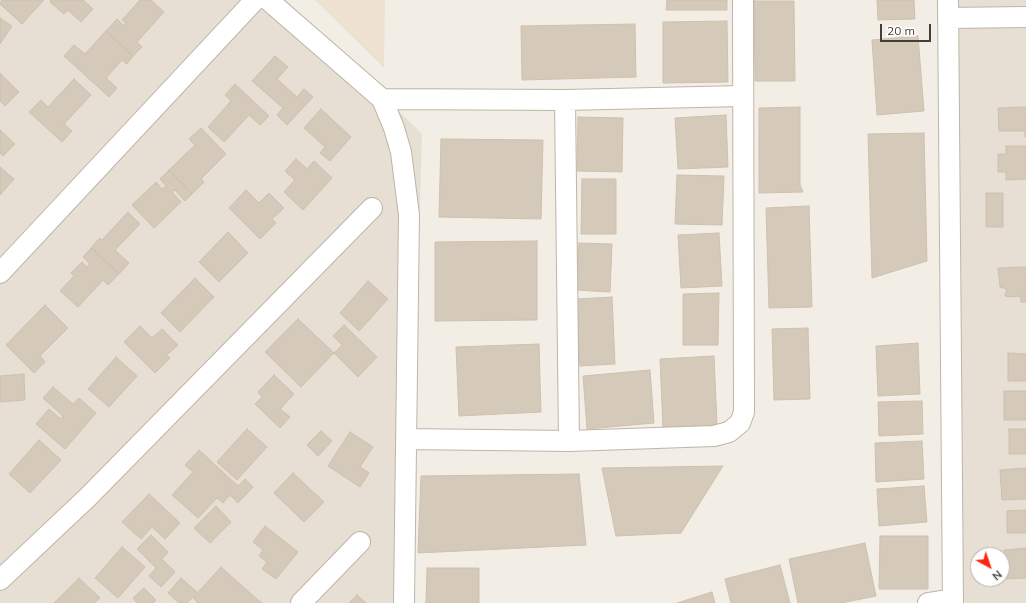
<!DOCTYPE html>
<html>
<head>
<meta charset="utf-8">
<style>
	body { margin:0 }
	#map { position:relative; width:1026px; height:603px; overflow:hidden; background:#f3eee5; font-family:Mulish,sans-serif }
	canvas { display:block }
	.north { position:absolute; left:970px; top:547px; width:40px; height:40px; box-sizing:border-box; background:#fff; border:1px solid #b5b2ae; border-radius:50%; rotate:140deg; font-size:11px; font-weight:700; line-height:16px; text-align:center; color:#453e35 }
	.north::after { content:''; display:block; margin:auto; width:14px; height:18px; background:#fd2612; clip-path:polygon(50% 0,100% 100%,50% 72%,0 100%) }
	.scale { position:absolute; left:880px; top:24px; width:51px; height:18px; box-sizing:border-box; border:2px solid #453e35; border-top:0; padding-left:5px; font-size:12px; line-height:14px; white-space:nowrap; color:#453e35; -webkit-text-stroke:3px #fff; paint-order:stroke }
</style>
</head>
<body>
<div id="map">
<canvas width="1026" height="603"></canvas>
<div class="north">N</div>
<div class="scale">20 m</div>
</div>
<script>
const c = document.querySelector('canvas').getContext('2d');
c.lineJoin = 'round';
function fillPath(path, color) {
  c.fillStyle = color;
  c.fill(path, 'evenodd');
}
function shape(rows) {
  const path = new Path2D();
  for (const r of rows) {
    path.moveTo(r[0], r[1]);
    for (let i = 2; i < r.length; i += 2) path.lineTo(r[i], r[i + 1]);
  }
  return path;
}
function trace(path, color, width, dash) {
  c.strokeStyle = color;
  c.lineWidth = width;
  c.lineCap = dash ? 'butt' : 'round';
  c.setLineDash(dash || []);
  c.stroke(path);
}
fillPath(shape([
	[0,0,286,0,422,134,409,603,0,603],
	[946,0,1026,0,1026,603,948,603],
	[978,555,1002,555,1002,579,978,579]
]), '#e7dfd3');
fillPath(shape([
	[315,0,385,0,384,68]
]), '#ece2cf');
const building = shape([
	[2,0,44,0,22,24,0,4,2,0],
	[51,0,83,0,93,9,81,22,68,10,64,14,50,2,51,0],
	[140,0,151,0,164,12,137,42,142,47,133,56,106,31,117,19,124,26,126,23,122,20,140,0],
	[667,0,727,0,727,10,666,10,667,0],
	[877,0,914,0,915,19,878,20,877,0],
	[754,1,794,1,795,81,755,81,754,1],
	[0,18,12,26,0,44,0,18],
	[727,21,728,82,663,83,663,22,727,21],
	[635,24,636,77,522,80,521,26,635,24],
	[106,31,133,56,127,64,122,60,106,78,117,88,109,97,64,56,74,45,85,54,106,31],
	[918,36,924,111,877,115,872,40,918,36],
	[275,56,288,67,277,79,297,97,304,89,313,97,287,125,277,115,283,108,252,81,275,56],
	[0,73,19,92,5,106,0,101,0,73],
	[74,79,91,95,64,124,72,131,62,142,29,112,41,100,48,107,74,79],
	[235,84,269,116,260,125,249,115,224,142,208,127,231,101,225,95,235,84],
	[800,107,800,185,803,192,759,193,759,108,800,107],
	[1026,107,1026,137,1025,137,1025,131,999,131,998,108,1026,107],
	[321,109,351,137,330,161,320,153,325,147,304,128,321,109],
	[726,115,728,167,678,169,675,118,726,115],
	[578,117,623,118,622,172,577,171,578,117],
	[201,128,226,154,201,179,204,182,192,194,169,170,195,145,189,139,201,128],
	[0,130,15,144,3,156,0,153,0,130],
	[924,133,927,261,872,278,868,134,924,133],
	[441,139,543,140,541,219,439,217,441,139],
	[1006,146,1026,146,1026,179,1006,180,1006,172,998,172,998,154,1006,154,1006,146],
	[296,159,307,169,314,161,332,178,303,210,284,192,295,180,285,171,296,159],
	[0,167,14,179,0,195,0,167],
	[169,170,192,194,185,201,175,190,172,192,181,202,154,228,132,205,156,182,162,189,166,186,160,179,169,170],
	[677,175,724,176,722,225,675,224,677,175],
	[582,179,616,179,616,234,581,234,582,179],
	[246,190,259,203,269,193,284,208,272,219,276,223,260,239,229,208,246,190],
	[986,193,1003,193,1003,227,986,227,986,193],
	[809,206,812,307,769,308,766,208,809,206],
	[128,212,140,224,115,250,129,263,119,274,91,248,100,238,102,240,128,212],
	[228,232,248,253,219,282,199,262,228,232],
	[719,233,722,286,681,288,678,235,719,233],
	[537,241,537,320,435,321,435,242,537,241],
	[579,243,612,244,610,292,576,290,579,243],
	[91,248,119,274,108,285,103,280,78,307,60,291,74,276,71,273,82,262,87,267,90,264,83,257,91,248],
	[1026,267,1026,302,1021,302,1020,296,1011,297,1005,296,1007,289,1000,287,998,268,1026,267],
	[195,278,214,297,180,332,161,313,195,278],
	[368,281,388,299,359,331,340,313,368,281],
	[719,293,718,345,683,345,683,294,719,293],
	[612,297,615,364,580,366,576,299,612,297],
	[45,305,68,328,40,356,45,362,34,373,6,345,45,305],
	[298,319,334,353,301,387,265,352,298,319],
	[344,325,377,357,358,377,334,353,342,345,333,336,344,325],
	[140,326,152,338,162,329,178,345,167,355,170,358,155,373,124,342,140,326],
	[808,328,810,399,774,400,772,329,808,328],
	[918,343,920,394,878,396,876,346,918,343],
	[539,344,541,412,459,416,456,347,539,344],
	[1008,353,1026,354,1026,381,1008,381,1008,353],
	[714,356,717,425,663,428,660,359,714,356],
	[116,357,137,376,109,407,88,389,116,357],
	[650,370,654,423,587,429,583,376,650,370],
	[24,374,25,400,0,402,0,376,24,374],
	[274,375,294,394,280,409,290,417,280,428,255,404,262,397,258,392,274,375],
	[53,387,73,404,79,398,96,413,65,449,36,424,49,409,61,419,63,416,43,398,53,387],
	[1004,391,1026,391,1026,420,1004,420,1004,391],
	[922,401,923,434,879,436,878,402,922,401],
	[247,429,267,447,237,480,217,462,247,429],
	[1009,429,1026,429,1026,454,1009,454,1009,429],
	[321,431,332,441,318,456,307,445,321,431],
	[350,432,373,447,360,467,369,473,360,487,328,466,350,432],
	[39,440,61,460,30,493,9,474,39,440],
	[922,441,924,479,876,482,875,443,922,441],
	[199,450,238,486,245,479,253,487,238,503,230,495,223,503,217,498,198,518,172,495,193,472,185,465,199,450],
	[723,466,681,533,616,536,602,468,723,466],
	[1026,468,1026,499,1002,500,1000,470,1026,468],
	[293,473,324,502,304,522,274,493,293,473],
	[579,474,586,545,418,553,421,476,579,474],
	[924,486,927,522,879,526,877,489,924,486],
	[149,494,180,523,165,539,152,527,141,539,122,522,149,494],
	[216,506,231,522,210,543,194,528,216,506],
	[1026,510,1026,533,1007,533,1007,511,1026,510],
	[265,526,298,552,276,579,262,569,267,562,259,556,263,550,253,542,265,526],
	[151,535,168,552,162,559,175,572,161,587,149,576,156,568,137,549,151,535],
	[880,536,928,536,928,589,879,589,880,536],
	[865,543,876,596,841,603,798,603,789,559,865,543],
	[122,547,145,567,118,598,95,578,122,547],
	[1026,548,1026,578,1006,579,1004,550,1026,548],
	[780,565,790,603,731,603,725,579,780,565],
	[221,567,259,601,262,603,198,603,193,598,221,567],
	[427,568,479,568,479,603,426,603,427,568],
	[79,578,100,598,94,603,54,603,79,578],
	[181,578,197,592,187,603,179,603,168,593,181,578],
	[144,588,156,600,153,603,137,603,133,598,144,588],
	[712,592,715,603,677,603,712,592],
	[357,595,366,603,349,603,357,595]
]);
fillPath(building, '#d5c9ba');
trace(building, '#cfc0ae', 1);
const street = shape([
	[268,0,382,99,394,128,401,152,409,215,404,603],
	[948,0,953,603],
	[948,18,1026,17],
	[382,99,565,100,743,96],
	[565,100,569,441],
	[0,273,255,0],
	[406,439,569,441,714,436,729,432,740,423,744,412,743,0],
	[0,580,88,497,372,208],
	[301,603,360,542],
	[928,603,953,599]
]);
trace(street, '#beb5a8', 22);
trace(street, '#fff', 20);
</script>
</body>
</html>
